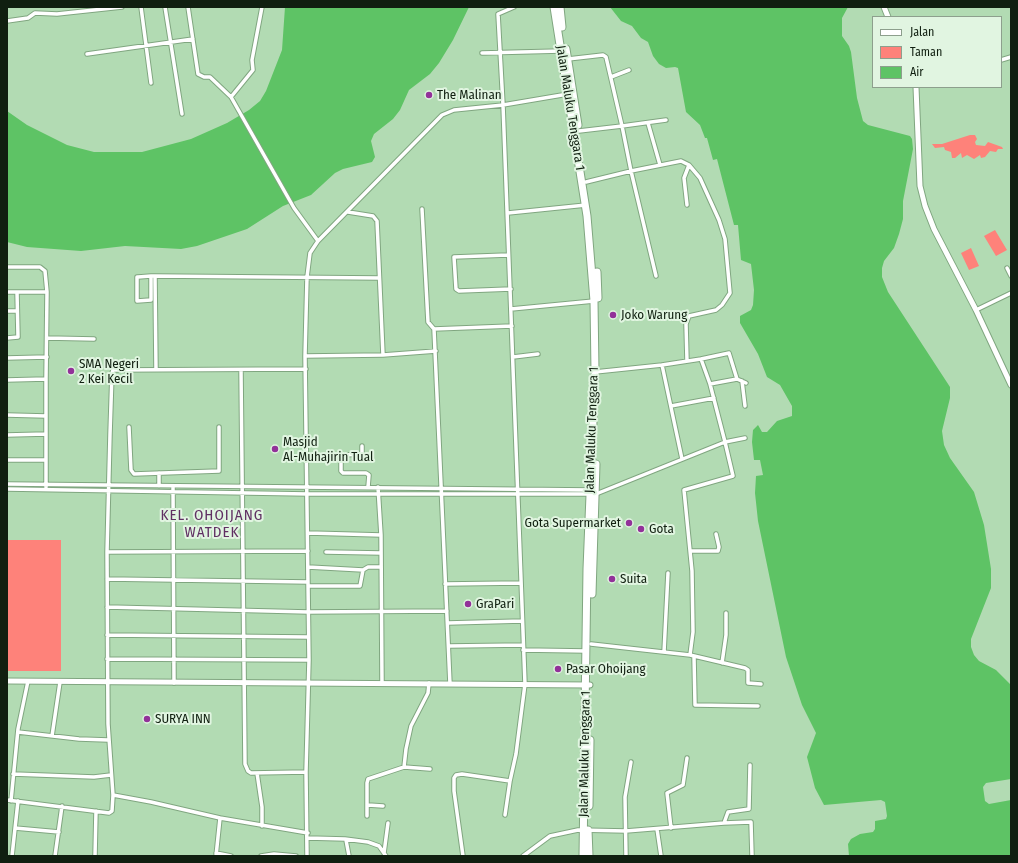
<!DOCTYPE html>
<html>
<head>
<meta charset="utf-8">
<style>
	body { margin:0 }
	#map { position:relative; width:1018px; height:863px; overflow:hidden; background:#b2dbb3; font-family:"Fira Sans Condensed",sans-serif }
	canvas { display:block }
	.frame { position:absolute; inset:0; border:8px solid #101f10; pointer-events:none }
	.legend { position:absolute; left:872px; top:16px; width:130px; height:72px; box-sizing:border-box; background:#e1f5e1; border:1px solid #8d9f8d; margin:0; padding:5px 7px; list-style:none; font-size:12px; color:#101f10 }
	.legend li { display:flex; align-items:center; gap:8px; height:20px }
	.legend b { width:20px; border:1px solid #8d9f8d }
</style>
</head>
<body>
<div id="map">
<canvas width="1018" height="863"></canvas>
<div class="frame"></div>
<ul class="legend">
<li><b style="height:5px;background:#fff"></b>Jalan</li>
<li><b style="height:11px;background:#fe827a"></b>Taman</li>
<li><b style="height:11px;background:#5ec365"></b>Air</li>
</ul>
</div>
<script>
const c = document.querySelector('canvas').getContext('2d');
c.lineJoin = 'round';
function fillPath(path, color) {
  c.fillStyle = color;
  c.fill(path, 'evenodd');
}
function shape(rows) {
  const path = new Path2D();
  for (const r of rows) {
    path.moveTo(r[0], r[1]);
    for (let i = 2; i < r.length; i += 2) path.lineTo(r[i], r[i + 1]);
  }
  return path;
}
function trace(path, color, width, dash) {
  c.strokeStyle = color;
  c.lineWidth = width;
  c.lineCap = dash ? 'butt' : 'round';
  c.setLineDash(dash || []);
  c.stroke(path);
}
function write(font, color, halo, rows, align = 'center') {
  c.font = font + ' "Fira Sans Condensed",sans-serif';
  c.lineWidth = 4;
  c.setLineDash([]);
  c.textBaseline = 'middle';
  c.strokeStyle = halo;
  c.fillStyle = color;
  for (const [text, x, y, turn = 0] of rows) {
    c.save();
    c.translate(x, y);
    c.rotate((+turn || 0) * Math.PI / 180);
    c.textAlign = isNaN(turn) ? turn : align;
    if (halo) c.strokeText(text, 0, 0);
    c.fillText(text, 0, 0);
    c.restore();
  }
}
fillPath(shape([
	[970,135,975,135,977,139,975,142,976,145,985,146,988,142,1002,147,1003,149,998,149,996,152,990,151,985,157,981,158,980,155,974,159,967,155,962,158,961,153,955,158,952,158,951,152,945,150,944,147,935,148,932,144,942,144],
	[995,230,1007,250,996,256,984,236],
	[971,248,979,266,969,270,961,253],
	[7,540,61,540,61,671,7,671]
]), '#fe827a');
fillPath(shape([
	[285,7,469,7,453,40,439,63,430,74,409,90,400,110,393,119,374,134,371,141,375,157,372,162,343,169,335,173,311,195,283,206,247,229,197,246,181,249,125,246,81,251,27,247,7,242,7,111,27,125,67,145,94,152,142,152,191,139,227,123,249,110,260,101,266,91,282,50],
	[610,7,848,7,842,18,842,36,849,46,851,52,857,98,863,121,868,125,910,136,912,139,913,149,903,201,903,219,899,234,894,248,884,261,882,268,882,277,888,292,950,387,950,398,942,431,944,445,950,458,974,492,984,525,991,569,991,588,971,639,971,647,974,655,979,661,996,670,1011,685,1011,779,986,783,983,787,985,801,989,804,1011,800,1011,856,849,856,848,844,851,839,860,834,873,832,875,829,875,821,886,819,887,816,885,802,881,800,824,805,815,788,807,757,816,733,802,705,786,657,758,521,755,493,756,476,763,475,760,460,754,460,752,442,753,430,758,425,762,432,767,432,777,421,792,416,792,406,780,385,767,377,758,354,740,323,740,316,751,310,753,305,754,290,751,264,741,260,738,225,734,225,717,159,713,160,707,138,705,138,700,125,686,112,678,68,675,67,666,68,659,64,653,56,648,42,641,38,632,26,621,21]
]), '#5ec365');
const street = shape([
	[141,7,151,83],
	[165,7,182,114],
	[188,7,198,74,204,77,210,77,231,97],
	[262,7,252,60,253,70,231,97,294,208,318,241],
	[514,7,498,14,503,105,568,94],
	[7,21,28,18,35,13,57,14,122,7],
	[482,53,561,51],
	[87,54,193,39],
	[568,59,603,55,606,57,622,126,579,131],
	[1001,60,1011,57],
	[611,77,629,70],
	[648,123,660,165],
	[586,182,631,171,622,126,666,120],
	[687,205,684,178,689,165],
	[422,209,428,322,434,329],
	[348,212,373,216,377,221,383,355],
	[508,213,586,205],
	[508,255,454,257,456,289,459,291,511,289],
	[7,267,40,267,45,271,47,292,46,379],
	[1007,268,1011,276],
	[151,276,151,300,137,301,137,277,138,277,151,276,155,276],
	[656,276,631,171,681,161,689,165,700,178,719,220,725,239,730,293,722,305,716,310,689,316,686,324,687,361],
	[7,292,47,292],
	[511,309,594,301],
	[976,310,1011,293],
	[7,311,17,311],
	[7,338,18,337,17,292],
	[47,338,94,339],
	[305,356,383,355,436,351],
	[513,357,538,354],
	[7,358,47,357],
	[701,359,729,353,737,379],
	[662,365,682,459],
	[156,370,155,276,379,278],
	[241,370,245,764,248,771,251,773,306,772],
	[595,372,662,365,701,359,710,384,725,442,745,438],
	[7,380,46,379,46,487],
	[742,381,745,406],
	[710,384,737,379,746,383],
	[671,406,714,398],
	[7,415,46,416],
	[129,427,131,470,134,474,219,471,219,427],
	[7,435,46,434],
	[362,446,362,454,344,455,341,457,341,471,343,473,366,473,369,475,368,487],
	[7,460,46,460],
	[7,484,591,490],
	[159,486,159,473],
	[173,486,174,683],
	[378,487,381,535,382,683],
	[7,489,308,494,596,494,725,442,733,476,684,490,692,571,693,632,690,655],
	[308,533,381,535],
	[691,551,718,551,719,547,716,534],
	[107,552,308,551],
	[326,552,381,553],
	[308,567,363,570,368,567,381,567],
	[107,579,308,582],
	[445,584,520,583],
	[308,586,360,586,363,570],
	[107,607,308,612,447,611],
	[448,623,522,621],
	[107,635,308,637],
	[591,644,690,655,745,668,748,670,748,683,761,684],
	[449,646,523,645],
	[523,650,586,651],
	[664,652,668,573],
	[694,657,695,705,758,706],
	[107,659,309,660],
	[722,663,726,635,726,613],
	[450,684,434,329,512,326],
	[18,732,79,739,108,740],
	[52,736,60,682],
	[404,767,406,749,411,726,428,693,429,683],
	[257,773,262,807,262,826],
	[13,774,94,777,111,775],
	[113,795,151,802,220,818],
	[7,800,109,813,112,811,113,795,108,724,107,552,110,434,112,373,113,370,306,369],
	[11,801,18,729,28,681],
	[368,805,383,806],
	[505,815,510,781],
	[367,816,367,783,368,779,404,767,430,769],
	[724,823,728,812,749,809,750,765],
	[15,828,59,832],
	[671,828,667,793,683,785,687,758],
	[657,829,661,856],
	[308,838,345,839,368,842,379,846,386,856],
	[346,840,349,856],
	[216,853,231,856],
	[384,853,388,823],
	[12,856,18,801],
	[55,856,62,806],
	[95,856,96,811],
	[216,856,220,818,308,833],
	[261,856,274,854,296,856],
	[307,856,306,772,309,660,305,356,307,277,310,253,318,241,442,115,454,110,503,105,525,684,516,754,510,781,462,774,456,775,454,778,454,791,463,856],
	[523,856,550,836,578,830,626,831,724,823,751,822,752,856],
	[626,856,625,797,631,762]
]);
const secondary = shape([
	[884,7,888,17],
	[916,87,920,186,925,206,934,229,976,310,1011,385],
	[7,681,590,685]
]);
const highway = shape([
	[554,7,587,216,594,301,595,372,587,569,583,856],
	[560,7,562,27],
	[566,49,578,125],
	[597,272,598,298],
	[592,594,596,464],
	[589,806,590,740],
	[588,830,589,856]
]);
trace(street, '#80a680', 5.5);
trace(secondary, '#80a680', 7);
trace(highway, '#80a680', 9);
trace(street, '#fff', 3.5);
trace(secondary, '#fff', 5);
trace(highway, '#fff', 7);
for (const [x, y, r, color] of [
	[429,95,4,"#923199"],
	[613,315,4,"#923199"],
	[71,371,4,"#923199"],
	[275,449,4,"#923199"],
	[629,523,4,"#923199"],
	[641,529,4,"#923199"],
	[612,579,4,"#923199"],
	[468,604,4,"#923199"],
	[558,669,4,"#923199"],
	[147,719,4,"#923199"]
]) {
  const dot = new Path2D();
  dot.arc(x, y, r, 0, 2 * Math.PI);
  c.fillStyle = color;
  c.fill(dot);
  trace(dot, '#e1f5e1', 1.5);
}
write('13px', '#101f10', '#e1f5e1', [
	["The Malinan",437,95],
	["Joko Warung",621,315],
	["SMA Negeri",79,364],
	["2 Kei Kecil",79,379],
	["Masjid",283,442],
	["Al-Muhajirin Tual",283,457],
	["Gota Supermarket",621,523,"right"],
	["Gota",649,529],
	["Suita",620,579],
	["GraPari",476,604],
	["Pasar Ohoijang",566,669],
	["SURYA INN",155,719]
], 'left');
write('13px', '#101f10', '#e1f5e1', [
	["Jalan Maluku Tenggara 1",570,108,81],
	["Jalan Maluku Tenggara 1",592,430,-88],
	["Jalan Maluku Tenggara 1",585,754,-89]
]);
c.letterSpacing = '1px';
write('15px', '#603063', '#e1f5e1', [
	["KEL. OHOIJANG",212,516],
	["WATDEK",212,533]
]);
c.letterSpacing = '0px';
</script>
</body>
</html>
